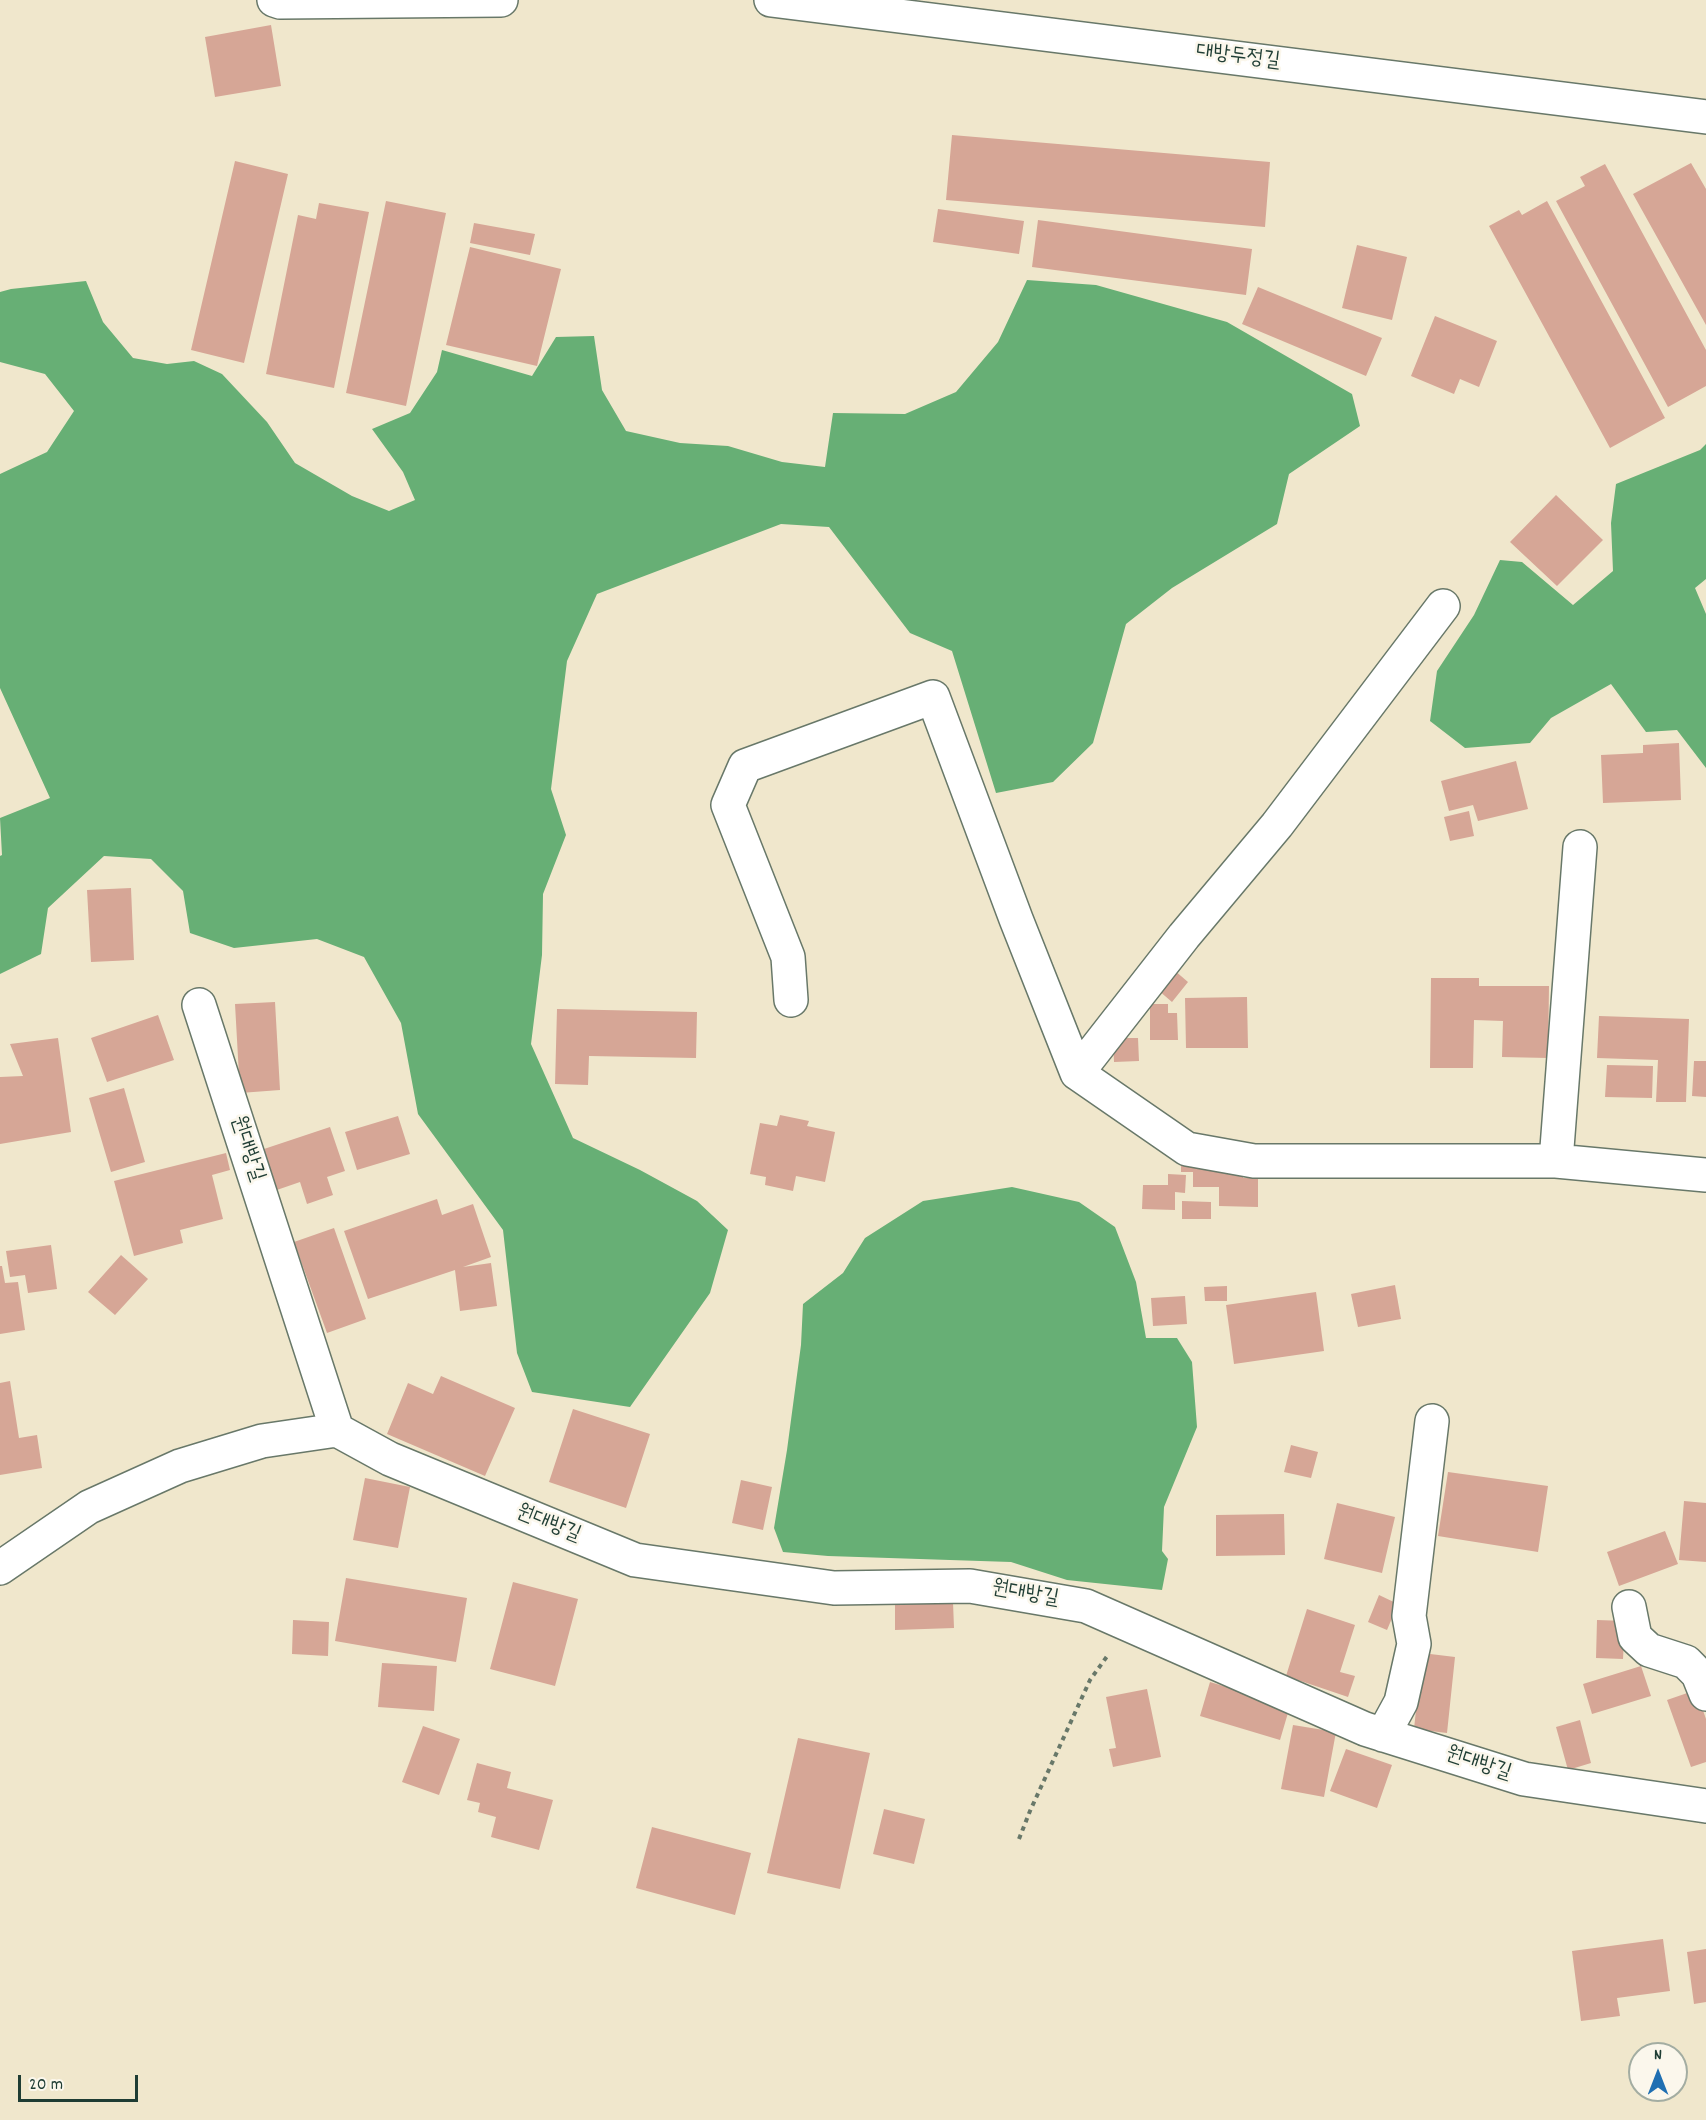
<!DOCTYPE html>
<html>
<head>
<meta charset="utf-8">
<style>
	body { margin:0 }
	#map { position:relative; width:1706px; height:2120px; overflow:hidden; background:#f0e7cc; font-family:Dekko,sans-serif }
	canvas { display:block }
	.north { position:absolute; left:1628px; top:2042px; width:60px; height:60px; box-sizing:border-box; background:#fbf7ec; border:2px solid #a3ada2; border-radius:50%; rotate:0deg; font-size:16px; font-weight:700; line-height:24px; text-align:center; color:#1f3d34 }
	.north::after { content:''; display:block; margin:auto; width:21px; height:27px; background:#1f6fb2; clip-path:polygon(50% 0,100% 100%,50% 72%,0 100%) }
	.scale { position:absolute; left:18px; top:2075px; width:120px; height:27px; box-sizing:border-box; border:3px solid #1f3d34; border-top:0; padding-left:8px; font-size:18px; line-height:21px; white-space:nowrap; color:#1f3d34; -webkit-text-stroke:4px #fbf7ec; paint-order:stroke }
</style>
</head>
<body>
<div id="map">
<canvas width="1706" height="2120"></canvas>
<div class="north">N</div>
<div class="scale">20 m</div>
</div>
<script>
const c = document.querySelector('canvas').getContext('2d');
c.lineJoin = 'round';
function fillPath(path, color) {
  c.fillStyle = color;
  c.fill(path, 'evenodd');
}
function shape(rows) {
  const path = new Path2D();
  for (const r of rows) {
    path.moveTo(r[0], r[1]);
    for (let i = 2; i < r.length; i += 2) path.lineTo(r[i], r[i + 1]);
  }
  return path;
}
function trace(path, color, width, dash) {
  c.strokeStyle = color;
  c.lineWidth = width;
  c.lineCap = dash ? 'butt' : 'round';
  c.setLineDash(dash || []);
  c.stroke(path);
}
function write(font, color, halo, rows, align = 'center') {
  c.font = font + ' Dekko,"Poor Story",sans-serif';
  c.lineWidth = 5;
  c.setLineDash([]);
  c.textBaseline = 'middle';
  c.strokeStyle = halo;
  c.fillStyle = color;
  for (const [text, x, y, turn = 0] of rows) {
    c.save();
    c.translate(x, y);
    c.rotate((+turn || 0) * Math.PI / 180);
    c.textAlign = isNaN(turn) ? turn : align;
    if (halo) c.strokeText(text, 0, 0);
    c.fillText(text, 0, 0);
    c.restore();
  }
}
fillPath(shape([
	[1027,280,1096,285,1227,322,1352,394,1360,426,1289,474,1277,524,1172,588,1126,624,1093,743,1053,782,996,793,952,651,910,633,829,527,781,524,597,594,567,661,551,789,566,835,543,894,542,955,531,1044,573,1138,640,1170,697,1201,728,1230,710,1293,630,1407,532,1392,517,1353,503,1230,418,1114,401,1023,364,957,317,939,234,948,190,933,183,891,151,859,104,856,48,908,41,954,0,974,0,856,2,855,0,818,50,798,0,688,0,474,47,452,74,411,45,374,0,362,0,292,11,289,86,281,103,322,133,358,167,364,194,361,222,374,267,422,295,463,352,496,389,511,415,500,403,472,372,429,410,413,437,372,442,350,532,376,556,337,594,336,602,390,626,431,680,443,728,446,782,462,825,467,833,413,905,414,956,392,998,342],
	[1706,444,1706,579,1695,588,1706,614,1706,768,1677,730,1646,732,1611,684,1551,718,1530,743,1465,748,1430,721,1437,671,1474,615,1500,560,1522,562,1573,605,1613,571,1611,523,1616,484,1700,450],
	[1012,1187,1079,1202,1115,1227,1136,1282,1146,1338,1177,1338,1192,1362,1197,1427,1164,1507,1162,1551,1168,1559,1162,1590,1067,1580,1011,1562,828,1556,783,1552,774,1528,787,1450,801,1345,803,1304,843,1273,865,1238,923,1201]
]), '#67af75');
fillPath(shape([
	[271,25,281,86,215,97,205,37],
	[952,135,1270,162,1265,227,946,200],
	[235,161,288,174,244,363,191,350],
	[1691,163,1706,189,1706,325,1633,194],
	[1605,164,1706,350,1706,386,1668,407,1556,201,1585,186,1580,177],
	[386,201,446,213,406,406,346,393],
	[1547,201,1665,418,1610,448,1489,226,1519,210,1522,215],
	[319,203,369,212,334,388,266,374,298,215,316,219],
	[938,209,1024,221,1019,254,933,242],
	[1038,220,1252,249,1246,295,1032,267],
	[474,223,535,234,530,255,470,243],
	[1357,245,1407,257,1392,320,1342,308],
	[470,247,561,269,537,366,446,345],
	[1258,287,1382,338,1366,376,1242,324],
	[1435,316,1497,341,1479,387,1460,379,1454,394,1411,376],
	[1556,495,1603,540,1557,586,1510,542],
	[1679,743,1681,800,1603,803,1601,755,1643,753,1643,745],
	[1516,761,1528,809,1478,821,1473,805,1449,811,1441,781],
	[1469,811,1474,836,1450,841,1444,817],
	[131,888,134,960,91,962,87,890],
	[1174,970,1188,982,1172,1002,1158,990],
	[1431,978,1479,978,1479,986,1549,986,1548,1058,1502,1057,1503,1021,1474,1020,1473,1068,1430,1068],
	[1247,997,1248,1048,1186,1048,1185,998],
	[275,1002,280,1090,240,1093,235,1004],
	[1150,1004,1168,1004,1168,1013,1177,1013,1178,1040,1150,1040],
	[557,1009,697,1012,696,1058,589,1056,588,1085,555,1084],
	[158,1015,174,1060,107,1082,91,1038],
	[1599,1016,1689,1019,1686,1102,1656,1102,1658,1060,1597,1058],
	[58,1038,71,1132,0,1144,0,1077,23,1076,10,1044],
	[1113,1038,1138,1038,1139,1061,1114,1062],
	[1694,1061,1706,1061,1706,1097,1692,1096],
	[1607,1065,1653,1066,1652,1098,1605,1097],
	[124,1088,145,1162,111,1172,89,1098],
	[780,1115,809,1121,807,1126,835,1132,825,1182,796,1176,793,1191,765,1185,766,1177,750,1174,760,1123,777,1126],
	[398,1116,410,1154,357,1170,345,1132],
	[330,1127,345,1171,327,1177,333,1195,307,1204,300,1182,271,1192,258,1151],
	[226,1153,230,1170,212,1175,223,1219,180,1230,183,1243,134,1256,114,1181],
	[1181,1161,1243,1169,1243,1178,1258,1178,1258,1207,1219,1206,1219,1187,1193,1187,1193,1172,1181,1172],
	[1168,1174,1186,1175,1185,1193,1175,1192,1175,1210,1142,1209,1143,1185,1168,1185],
	[437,1199,442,1215,473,1204,491,1257,463,1267,491,1263,497,1306,460,1311,455,1270,368,1299,344,1231],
	[1182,1201,1211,1202,1211,1219,1182,1219],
	[334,1228,366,1319,327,1333,294,1242],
	[51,1245,57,1289,28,1293,25,1275,10,1277,6,1251],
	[121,1255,148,1279,115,1315,88,1292],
	[0,1266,2,1266,5,1283,18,1282,25,1330,0,1334],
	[1395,1285,1401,1319,1358,1327,1351,1294],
	[1227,1286,1227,1301,1205,1301,1204,1287],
	[1316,1292,1324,1351,1234,1364,1226,1305],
	[1185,1296,1187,1324,1153,1326,1151,1298],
	[441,1376,515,1408,485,1476,387,1434,408,1383,433,1394],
	[10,1381,19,1438,37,1435,42,1468,0,1475,0,1383],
	[573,1409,650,1434,626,1508,549,1482],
	[1291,1445,1318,1452,1311,1478,1284,1472],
	[1448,1472,1548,1486,1538,1552,1438,1536],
	[365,1478,410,1487,398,1548,353,1540],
	[741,1480,772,1487,763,1530,732,1523],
	[1684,1501,1706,1503,1706,1562,1679,1560],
	[1337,1503,1395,1517,1382,1573,1324,1559],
	[1284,1514,1285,1555,1216,1556,1216,1515],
	[1665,1531,1678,1564,1619,1586,1607,1552],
	[346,1578,467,1598,456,1662,335,1641],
	[513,1582,578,1599,555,1686,490,1669],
	[1379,1595,1398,1604,1387,1630,1368,1622],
	[953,1602,954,1628,895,1630,895,1603],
	[1307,1609,1355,1625,1340,1672,1355,1676,1348,1697,1286,1676],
	[293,1620,329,1622,328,1656,292,1654],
	[1597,1620,1625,1621,1623,1659,1596,1658],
	[1422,1653,1455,1657,1447,1733,1414,1729],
	[382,1663,437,1666,434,1711,378,1707],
	[1641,1666,1651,1696,1592,1714,1583,1684],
	[1210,1682,1290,1706,1280,1740,1200,1716],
	[1147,1689,1161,1757,1113,1767,1109,1749,1116,1748,1106,1697],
	[1696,1690,1706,1719,1706,1762,1691,1767,1667,1700],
	[1580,1720,1591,1763,1568,1770,1556,1727],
	[1293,1725,1336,1732,1324,1797,1281,1789],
	[423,1726,460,1739,439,1795,402,1782],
	[798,1738,870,1753,840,1889,767,1873],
	[1346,1749,1392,1765,1377,1808,1330,1791],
	[477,1763,511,1772,507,1788,553,1800,539,1850,491,1837,496,1817,478,1812,480,1803,467,1800],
	[884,1809,925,1819,914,1864,873,1854],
	[652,1827,751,1853,735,1915,636,1888],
	[1663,1939,1670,1991,1617,1998,1620,2016,1581,2021,1572,1951],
	[1706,1949,1706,2002,1694,2004,1687,1952]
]), '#d6a696');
const minor = shape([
	[274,0,280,2,501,0],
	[771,0,1706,117],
	[791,1000,788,957,728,805,745,766,933,697,1016,919,1077,1073,1187,1149,1254,1161,1556,1161,1706,1175],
	[199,1005,337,1430],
	[1077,1073,1184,936,1277,825,1443,606],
	[1556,1161,1580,847],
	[0,1568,89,1507,180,1466,262,1441,337,1430,390,1459,635,1560,834,1588,970,1586,1086,1606,1365,1729,1524,1779,1706,1806],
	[1629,1607,1635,1637,1649,1650,1686,1662,1698,1674,1706,1694],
	[1383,1735,1401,1702,1414,1644,1409,1616,1432,1421]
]);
trace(minor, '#687869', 36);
trace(shape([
	[1019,1839,1030,1811,1090,1680,1108,1655]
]), '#687869', 4, [4.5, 4.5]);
trace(minor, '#fff', 33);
write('21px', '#1f3d34', '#fbf7ec', [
	["대방두정길",1238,58,7],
	["원대방길",246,1149,72],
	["원대방길",548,1525,22],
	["원대방길",1025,1595,10],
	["원대방길",1478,1765,18]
]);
</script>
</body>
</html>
